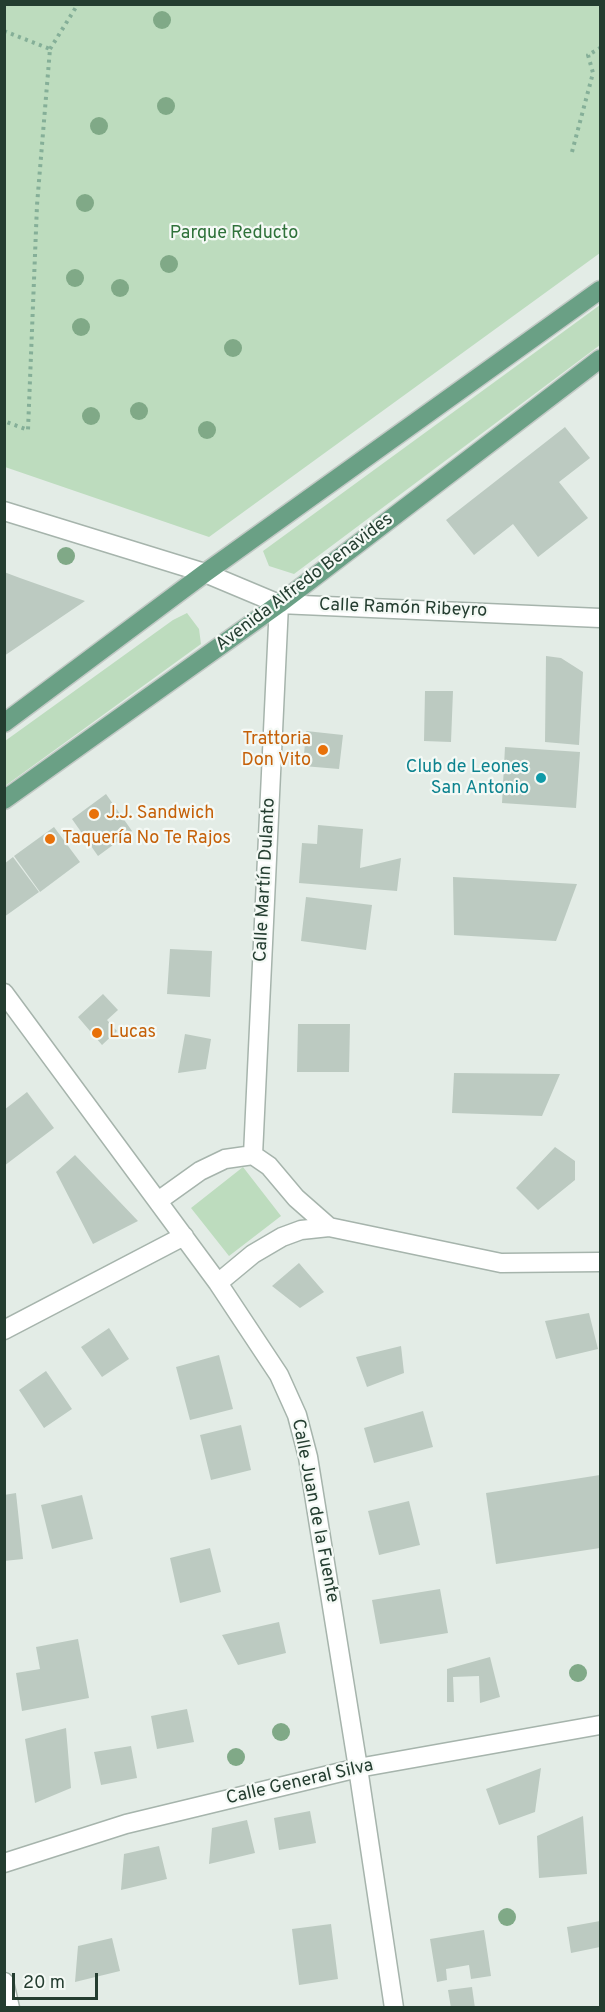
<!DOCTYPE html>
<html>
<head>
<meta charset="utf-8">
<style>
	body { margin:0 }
	#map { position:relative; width:605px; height:2012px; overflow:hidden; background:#e3ece6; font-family:Overpass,sans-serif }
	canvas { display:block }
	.frame { position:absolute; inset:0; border:6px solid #243d30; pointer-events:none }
	.scale { position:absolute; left:12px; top:1973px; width:86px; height:27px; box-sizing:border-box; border:3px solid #243d30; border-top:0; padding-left:8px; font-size:18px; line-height:21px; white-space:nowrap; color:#243d30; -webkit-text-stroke:4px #f4f9f5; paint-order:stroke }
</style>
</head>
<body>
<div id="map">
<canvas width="605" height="2012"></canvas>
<div class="frame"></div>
<div class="scale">20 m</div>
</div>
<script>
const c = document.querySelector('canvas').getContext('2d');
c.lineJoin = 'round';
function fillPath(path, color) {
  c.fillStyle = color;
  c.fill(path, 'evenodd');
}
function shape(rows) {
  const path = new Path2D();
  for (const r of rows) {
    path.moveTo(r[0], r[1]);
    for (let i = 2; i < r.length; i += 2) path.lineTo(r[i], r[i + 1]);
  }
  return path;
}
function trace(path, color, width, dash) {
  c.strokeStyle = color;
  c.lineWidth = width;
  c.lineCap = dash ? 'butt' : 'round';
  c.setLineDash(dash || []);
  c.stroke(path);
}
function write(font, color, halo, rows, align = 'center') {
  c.font = font + ' Overpass,sans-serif';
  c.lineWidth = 4.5;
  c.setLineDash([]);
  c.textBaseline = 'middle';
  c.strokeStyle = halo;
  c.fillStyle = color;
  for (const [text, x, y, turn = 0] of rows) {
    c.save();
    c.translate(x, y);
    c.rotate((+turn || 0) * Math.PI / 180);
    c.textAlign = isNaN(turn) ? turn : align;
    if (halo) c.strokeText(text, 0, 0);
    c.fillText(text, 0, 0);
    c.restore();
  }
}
fillPath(shape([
	[5,4,600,5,600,253,209,537,5,467],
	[600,305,600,345,294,574,269,566,263,551],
	[187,613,199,629,201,644,5,786,5,741,173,620],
	[243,1167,281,1216,229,1256,191,1208]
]), '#bddcbe');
fillPath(shape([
	[565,427,590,458,559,482,588,518,538,557,513,524,474,555,446,520],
	[4,572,20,578,85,601,4,656],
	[546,656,561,658,583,672,579,745,545,742],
	[425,691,453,691,451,742,424,741],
	[306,731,343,735,339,769,303,766],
	[505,747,580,752,576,808,502,803],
	[106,794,132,831,98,856,72,819],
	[318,825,363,829,360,868,401,858,397,891,299,883,302,843,317,844],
	[54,827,80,862,40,892,14,856],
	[13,857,39,892,4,917,4,864],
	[453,877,577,884,556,941,454,935],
	[306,897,372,905,366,950,301,941],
	[170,949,212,951,210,997,167,994],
	[103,994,118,1010,107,1020,117,1031,102,1045,78,1017],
	[298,1024,350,1024,349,1072,297,1072],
	[185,1034,211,1039,206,1069,178,1073],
	[454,1073,560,1074,542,1116,452,1113],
	[27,1092,54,1128,4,1166,4,1110],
	[555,1147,575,1161,575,1180,538,1210,516,1188],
	[75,1155,138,1221,93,1244,56,1172],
	[299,1263,324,1292,300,1308,272,1286],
	[589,1313,598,1349,556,1359,545,1321],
	[109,1328,129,1359,102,1377,81,1347],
	[401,1346,404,1373,367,1387,356,1357],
	[219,1355,233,1409,190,1420,176,1367],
	[46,1371,72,1409,44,1428,19,1390],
	[423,1411,433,1447,374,1463,364,1428],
	[241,1425,251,1470,211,1480,200,1435],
	[600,1475,600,1548,496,1564,486,1493],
	[16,1493,23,1559,4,1561,4,1495],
	[82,1495,93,1539,52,1549,41,1505],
	[409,1501,420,1545,379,1555,368,1511],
	[210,1548,221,1592,180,1603,170,1558],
	[440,1589,448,1633,380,1644,372,1600],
	[279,1622,286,1653,238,1665,222,1635],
	[78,1639,89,1698,22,1711,16,1673,40,1669,36,1647],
	[490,1657,500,1697,480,1703,479,1676,453,1677,454,1702,447,1702,447,1669],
	[187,1709,194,1742,157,1749,151,1716],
	[66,1728,71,1788,35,1803,25,1739],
	[131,1746,137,1778,101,1785,94,1752],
	[541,1768,535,1812,499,1825,486,1789],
	[310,1811,316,1843,279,1850,274,1818],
	[583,1816,587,1874,539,1878,537,1836],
	[247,1820,255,1853,209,1864,212,1828],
	[159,1846,167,1879,121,1890,124,1854],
	[600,1921,600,1947,571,1953,567,1927],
	[331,1924,338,1979,299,1985,292,1929],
	[484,1930,491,1976,471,1979,469,1965,446,1969,447,1980,437,1982,430,1939],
	[112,1938,120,1971,75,1982,78,1946],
	[472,1987,475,2008,451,2008,448,1990]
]), '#bccac1');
const minor = shape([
	[4,511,205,573,279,604,600,618],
	[4,993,218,1283,279,1375,297,1415,308,1457,358,1768,394,2008],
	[253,1155,279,604],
	[158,1201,200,1171,225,1159,253,1155,269,1166,296,1198,329,1227],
	[218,1283,253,1254,282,1237,301,1230,329,1227,501,1263,600,1262],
	[4,1330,184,1236],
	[4,1863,126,1824,358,1768,600,1725],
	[4,1982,10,2008]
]);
const major = shape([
	[4,723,205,573,600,290],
	[4,800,279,604,600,359]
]);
trace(minor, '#a6b4ac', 21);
trace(major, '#c2c9c5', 21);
trace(shape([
	[4,31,50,49,37,205,28,430,4,421],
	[50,49,78,4],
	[572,152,593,73,588,55,600,48]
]), '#85af98', 4, [3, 4.5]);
trace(minor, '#fff', 18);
trace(major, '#6aa085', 18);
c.fillStyle = '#80a987';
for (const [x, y] of [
	[162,20],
	[166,106],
	[99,126],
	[85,203],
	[169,264],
	[75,278],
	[120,288],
	[81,327],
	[233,348],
	[139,411],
	[91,416],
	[207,430],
	[66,556],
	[578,1673],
	[281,1732],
	[236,1757],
	[507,1917]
]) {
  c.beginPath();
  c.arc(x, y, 9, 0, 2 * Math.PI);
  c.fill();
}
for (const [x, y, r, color] of [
	[323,750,6,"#e8710a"],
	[541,778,6,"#0f9aa8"],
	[94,814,6,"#e8710a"],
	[50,839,6,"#e8710a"],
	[97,1033,6,"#e8710a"]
]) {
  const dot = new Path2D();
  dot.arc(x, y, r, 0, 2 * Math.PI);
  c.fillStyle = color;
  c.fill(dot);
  trace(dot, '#f4f9f5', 2);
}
write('18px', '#2f723a', '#f4f9f5', [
	["Parque Reducto",234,234]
]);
write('18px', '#243d30', '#f4f9f5', [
	["Avenida Alfredo Benavides",305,583,-37],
	["Calle Ramón Ribeyro",403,609,2],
	["Calle Martín Dulanto",266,880,-87],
	["Calle Juan de la Fuente",314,1511,79],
	["Calle General Silva",300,1783,-13]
]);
write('18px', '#c56008', '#f4f9f5', [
	["Trattoria",311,740,"right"],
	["Don Vito",311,761,"right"],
	["J.J. Sandwich",106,814],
	["Taquería No Te Rajos",62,839],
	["Lucas",109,1033]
], 'left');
write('18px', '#0d838f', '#f4f9f5', [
	["Club de Leones",529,768],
	["San Antonio",529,789]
], 'right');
</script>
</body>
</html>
